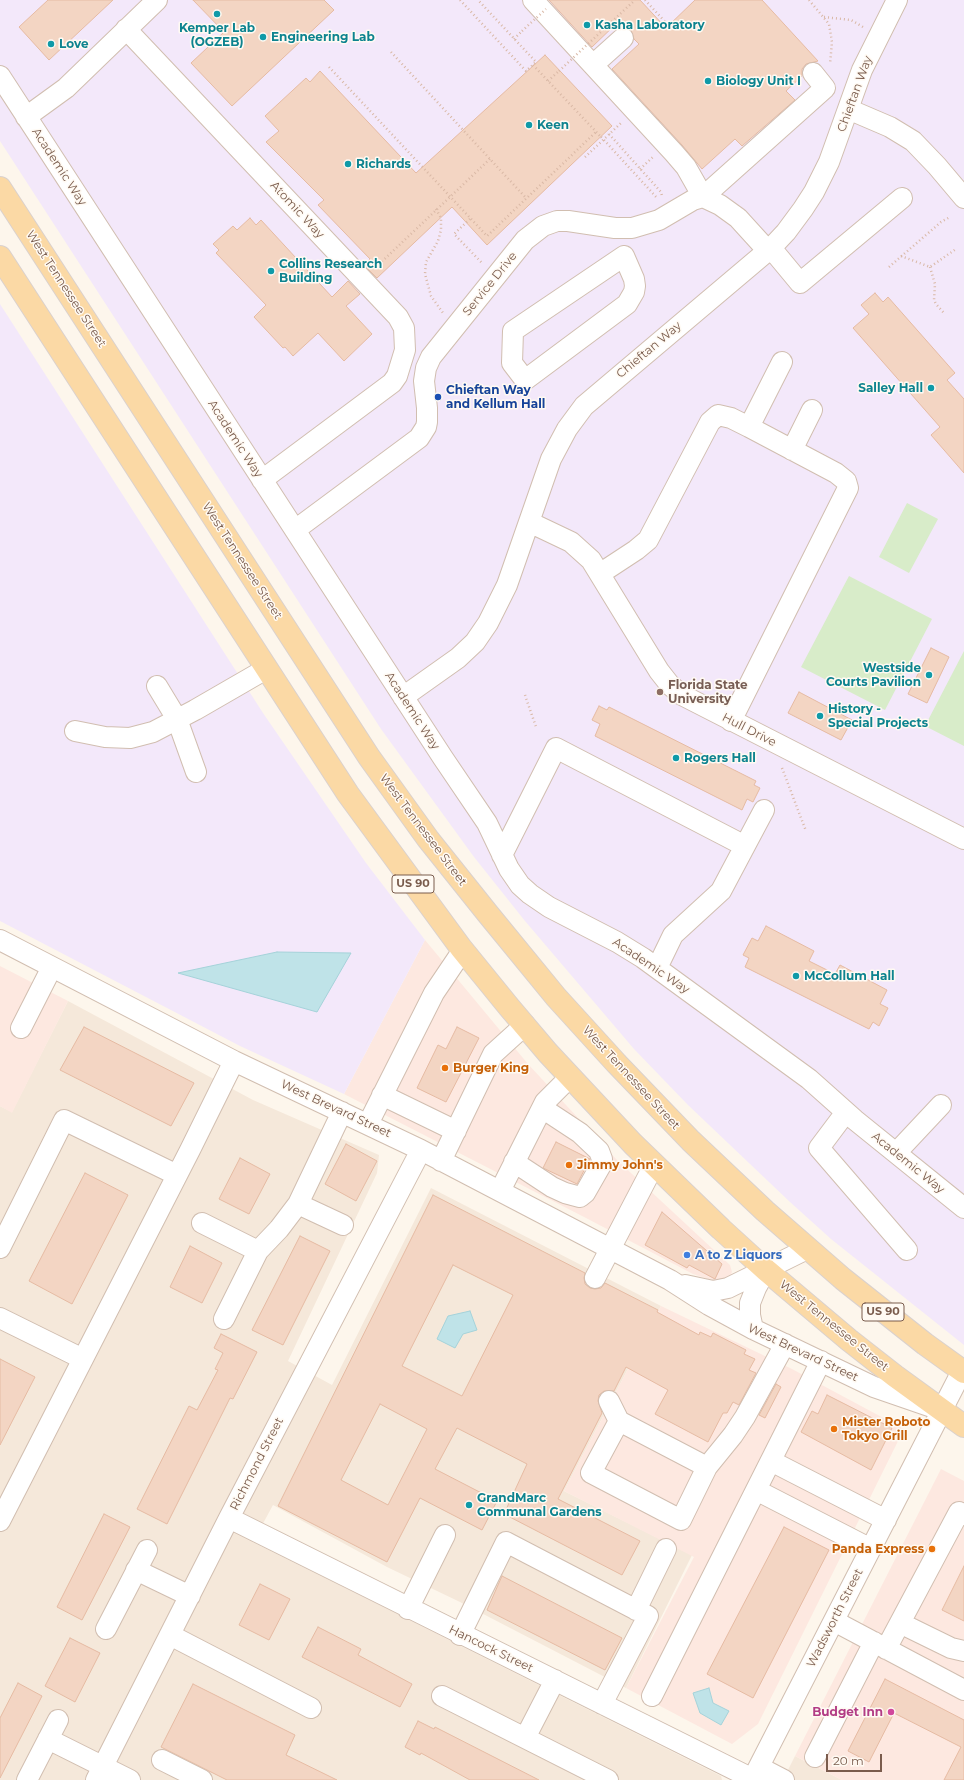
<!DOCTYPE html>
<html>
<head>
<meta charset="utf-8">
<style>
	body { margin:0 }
	#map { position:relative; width:964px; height:1780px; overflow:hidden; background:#fdf6ec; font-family:Montserrat,sans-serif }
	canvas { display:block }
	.scale { position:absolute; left:826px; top:1754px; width:56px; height:18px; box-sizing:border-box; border:2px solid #7a5c4d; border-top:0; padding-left:5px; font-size:12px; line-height:14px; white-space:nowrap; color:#7a5c4d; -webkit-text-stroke:3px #fffaf3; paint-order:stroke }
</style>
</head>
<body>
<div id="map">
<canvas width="964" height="1780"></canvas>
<div class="scale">20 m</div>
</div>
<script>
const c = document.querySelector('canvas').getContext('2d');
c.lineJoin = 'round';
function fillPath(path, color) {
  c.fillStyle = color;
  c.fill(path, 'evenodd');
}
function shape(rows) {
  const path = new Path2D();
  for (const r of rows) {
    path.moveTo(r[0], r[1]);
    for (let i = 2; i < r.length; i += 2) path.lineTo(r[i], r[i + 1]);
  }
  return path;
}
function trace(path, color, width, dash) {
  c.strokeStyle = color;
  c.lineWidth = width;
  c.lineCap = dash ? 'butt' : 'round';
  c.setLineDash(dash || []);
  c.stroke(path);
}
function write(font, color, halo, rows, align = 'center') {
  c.font = font + ' Montserrat,sans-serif';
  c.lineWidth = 3;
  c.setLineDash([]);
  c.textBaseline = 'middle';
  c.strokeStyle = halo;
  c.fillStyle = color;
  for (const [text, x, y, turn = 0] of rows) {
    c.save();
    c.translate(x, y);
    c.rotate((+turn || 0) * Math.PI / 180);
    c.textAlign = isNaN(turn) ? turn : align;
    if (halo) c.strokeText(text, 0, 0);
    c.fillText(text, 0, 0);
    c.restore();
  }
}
fillPath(shape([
	[68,1001,253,1100,379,1155,377,1173,288,1361,332,1385,431,1188,661,1306,564,1491,692,1555,626,1688,460,1602,387,1567,273,1505,253,1542,721,1776,722,1780,0,1780,0,1106,12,1112],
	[795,1756,842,1780,783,1780]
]), '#f5e8da');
fillPath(shape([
	[425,940,528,1064,617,1160,730,1265,732,1272,729,1279,722,1282,711,1280,693,1274,586,1218,344,1094],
	[0,966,68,1001,12,1113,0,1106],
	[661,1306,792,1369,904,1429,758,1724,732,1744,626,1688,694,1557,564,1491],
	[941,1469,964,1481,964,1780,842,1780,795,1756]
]), '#fde8e0');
fillPath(shape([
	[0,0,964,0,964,1345,831,1239,790,1202,688,1105,634,1049,525,921,474,857,381,729,0,141],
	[0,304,263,713,366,863,425,940,344,1094,240,1046,0,921]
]), '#f3e8fa');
fillPath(shape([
	[907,503,938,519,909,573,879,557],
	[849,576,932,619,885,710,801,667],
	[964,651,964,746,925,726]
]), '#d8ecc9');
const water = shape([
	[277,952,351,953,317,1012,178,973,277,952],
	[470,1311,477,1330,463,1334,455,1348,437,1339,448,1316,470,1311],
	[709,1688,713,1703,729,1711,721,1725,700,1713,693,1693,709,1688]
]);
fillPath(water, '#bfe3e8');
trace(water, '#a5d3da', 1);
const building = shape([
	[48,0,113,0,49,60,19,27,48,0],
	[193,0,324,0,334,10,232,106,191,63,224,32,193,0],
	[549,0,640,0,666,28,695,0,762,0,818,61,806,64,802,69,802,76,786,91,795,100,742,146,735,139,702,169,682,145,612,69,639,44,634,39,631,30,623,27,618,22,592,47,549,0],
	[545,55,612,126,487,245,452,207,377,278,364,265,370,259,318,205,324,200,266,142,279,131,265,116,306,78,310,82,320,71,416,173,545,55],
	[250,218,256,225,261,220,332,297,348,281,360,294,346,306,372,334,344,361,318,333,293,356,285,347,283,348,254,317,266,305,216,253,219,250,213,244,233,226,237,230,250,218],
	[875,293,883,302,888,297,955,373,947,380,964,399,964,473,931,435,940,427,853,328,869,314,861,305,875,293],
	[931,648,949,657,927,703,908,694,931,648],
	[799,692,852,720,841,740,788,713,799,692],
	[599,706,607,710,609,707,756,781,754,785,760,788,753,802,747,799,742,810,595,736,600,724,592,720,599,706],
	[766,926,814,951,809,961,835,974,840,965,887,990,880,1004,888,1008,879,1026,873,1022,869,1029,745,967,749,958,743,955,752,938,758,941,766,926],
	[84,1027,194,1083,171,1126,60,1070,84,1027],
	[457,1027,479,1038,446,1102,417,1088,438,1045,446,1049,457,1027],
	[556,1142,590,1159,577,1184,543,1168,556,1142],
	[346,1144,377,1161,356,1201,325,1184,346,1144],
	[240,1158,270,1174,249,1214,219,1199,240,1158],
	[85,1173,128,1195,72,1304,29,1281,85,1173],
	[433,1195,585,1273,584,1278,585,1284,590,1288,595,1289,601,1288,605,1283,658,1310,657,1312,699,1335,700,1332,711,1337,713,1333,746,1350,744,1354,755,1359,749,1370,756,1373,739,1405,733,1402,727,1413,723,1413,708,1442,655,1414,668,1390,626,1367,614,1391,604,1391,599,1395,598,1401,602,1413,558,1499,640,1541,622,1575,504,1514,527,1464,457,1428,435,1469,497,1501,482,1530,420,1498,387,1562,278,1506,433,1195],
	[453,1265,513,1295,462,1396,402,1366,453,1265],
	[380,1404,427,1429,388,1505,341,1480,380,1404],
	[662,1212,722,1264,715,1279,689,1265,687,1268,645,1245,662,1212],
	[300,1236,330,1251,283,1345,252,1330,300,1236],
	[190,1246,222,1263,202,1303,170,1287,190,1246],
	[221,1334,257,1352,233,1399,230,1398,167,1524,137,1509,189,1406,197,1410,218,1370,215,1369,223,1353,214,1348,221,1334],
	[0,1359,35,1377,0,1445,0,1359],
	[776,1384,781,1387,765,1418,759,1415,776,1384],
	[827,1395,892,1428,871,1470,801,1432,812,1411,818,1414,827,1395],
	[104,1514,130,1527,82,1620,57,1607,104,1514],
	[784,1527,829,1550,753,1698,707,1674,784,1527],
	[964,1566,964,1621,942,1610,964,1566],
	[502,1576,622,1638,605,1670,487,1610,502,1576],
	[260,1584,290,1599,269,1640,239,1625,260,1584],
	[318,1627,361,1649,358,1655,412,1684,400,1707,302,1657,318,1627],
	[70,1638,100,1653,75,1702,45,1686,70,1638],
	[885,1679,964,1720,964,1780,944,1780,961,1747,894,1713,869,1762,848,1751,885,1679],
	[18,1683,42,1696,0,1778,0,1718,18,1683],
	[193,1684,295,1735,286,1755,337,1780,227,1780,161,1747,193,1684],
	[418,1721,434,1729,435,1727,539,1780,470,1780,421,1753,420,1755,405,1747,418,1721]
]);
fillPath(building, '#f3d5c3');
trace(building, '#e6bba3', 1);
const minor = shape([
	[533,0,674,153,686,167,703,197],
	[126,29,398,317,404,328,405,350,397,376,392,383,262,480],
	[593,65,623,38],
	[0,76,443,758,487,823,509,869,520,885,530,894,549,907,617,942,643,958,809,1079,855,1120,964,1208],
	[848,109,890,127,913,141,937,166,964,198],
	[26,117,66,88,157,0],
	[703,197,825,88,813,73],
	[771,248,800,283,902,198],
	[624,256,634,279,635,286,634,292,627,304,525,380,512,363,513,331,624,256],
	[749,427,782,362],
	[792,450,812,410],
	[529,522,571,542,591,560,659,671,670,685,682,695,964,839],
	[295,530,419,438,426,427,427,422,427,408,424,381,426,368,431,357,525,240,543,226,557,221,568,221,615,228,632,228,659,220,693,200,703,197,720,205,738,218,768,251],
	[601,573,636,550,648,540,710,422,718,415,731,418,749,427,836,473,846,481,848,488,731,721],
	[157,686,177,719,196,772],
	[403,697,458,658,475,642,488,623,507,585,551,459,567,429,584,406,771,248,786,232,803,209,814,192,829,162,862,70,897,0],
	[75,731,105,737,130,738,153,732,195,710,266,669],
	[502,855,556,748,745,846],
	[0,940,234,1061,421,1150,670,1280,709,1305,753,1329,874,1387,935,1408],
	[657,968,673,935,721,891,764,810],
	[21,1028,52,967],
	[382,1095,456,1131],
	[846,1112,819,1148,907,1250],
	[368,1124,434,993,463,950],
	[896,1153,941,1105],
	[441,1161,493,1054,525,1025],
	[514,1162,552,1187,565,1193,580,1197,585,1193,601,1165,602,1159,599,1151,580,1133,542,1108],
	[500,1191,545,1102,570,1077],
	[298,1204,343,1225],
	[202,1223,258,1251],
	[0,1248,64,1120,177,1175],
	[595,1278,654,1165],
	[685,1285,713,1291,728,1288,807,1249],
	[0,1318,83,1359],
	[224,1319,258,1251,279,1229,298,1204,342,1112],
	[753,1329,750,1315,750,1303,756,1288,766,1270],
	[609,1401,619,1421],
	[771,1461,886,1520],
	[707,1467,619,1421,591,1473,681,1520,707,1467,733,1435,745,1417,785,1344],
	[756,1490,871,1549],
	[229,1518,753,1779],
	[0,1521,190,1150,234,1061],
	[136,1570,190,1596],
	[408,1609,445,1535],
	[636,1610,666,1549],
	[834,1621,964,1690],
	[900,1623,951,1648,964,1651],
	[106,1629,147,1550],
	[170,1635,311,1708],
	[460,1635,506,1542,648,1616,602,1704],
	[886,1649,959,1512,964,1515],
	[442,1696,608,1780],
	[652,1696,821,1361],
	[525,1738,555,1680],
	[48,1739,130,1780],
	[815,1757,874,1642],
	[162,1760,202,1780],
	[759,1767,784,1780],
	[27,1780,58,1720],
	[96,1780,229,1518,421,1150],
	[752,1780,962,1371]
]);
const major = shape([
	[0,188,369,757,428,839,488,914,556,997,617,1064,691,1141,765,1211,843,1279,925,1344,964,1372],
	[0,257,348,794,461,948,509,1007,548,1053,633,1144,721,1229,766,1270,849,1340,895,1376,964,1426]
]);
trace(minor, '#d1beb0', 22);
trace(major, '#dad1cd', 24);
trace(shape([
	[460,0,526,71,536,62,478,0],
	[645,0,668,25],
	[809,0,829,24,832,42,830,64],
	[824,17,851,20,863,27],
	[514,39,522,31],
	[391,52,526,198],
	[533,65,601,137],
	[329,67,487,236,596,132],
	[548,81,559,71],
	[609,134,661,192,662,196],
	[604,140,658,199],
	[585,157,621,123],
	[640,169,653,157],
	[436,209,441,218,441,230,438,241,426,262,425,274,431,296,443,313],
	[470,219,454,234,482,263],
	[901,256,930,267,956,249],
	[376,267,490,159],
	[889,267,941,222,950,217],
	[930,267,935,284,934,300,936,304,944,313],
	[525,695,536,727],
	[878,728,883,719],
	[782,768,806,831]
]), '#d9b8a5', 2.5, [1, 3]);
trace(minor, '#fff', 20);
trace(major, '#fbd9a5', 22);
trace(shape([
	[522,31,546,9],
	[559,71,635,0],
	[601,137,604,140]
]), '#d9b8a5', 2.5, [1, 3]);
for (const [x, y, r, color] of [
	[217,14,4,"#0f9aa8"],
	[587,25,4,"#0f9aa8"],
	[263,37,4,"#0f9aa8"],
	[51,44,4,"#0f9aa8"],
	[708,81,4,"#0f9aa8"],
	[529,125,4,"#0f9aa8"],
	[348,164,4,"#0f9aa8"],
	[271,271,4,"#0f9aa8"],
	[931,388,4,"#0f9aa8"],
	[438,397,4,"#1a4fb4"],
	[929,675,4,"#0f9aa8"],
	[660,692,4,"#8d6e63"],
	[820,716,4,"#0f9aa8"],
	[676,758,4,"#0f9aa8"],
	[796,976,4,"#0f9aa8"],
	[445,1068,4,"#e8710a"],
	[569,1165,4,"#e8710a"],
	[687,1255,4,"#3f7fe0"],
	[834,1429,4,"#e8710a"],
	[469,1505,4,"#0f9aa8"],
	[932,1549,4,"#e8710a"],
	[891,1712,4,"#d1479c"]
]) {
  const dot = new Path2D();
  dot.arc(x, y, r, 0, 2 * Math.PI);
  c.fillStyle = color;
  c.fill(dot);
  trace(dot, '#fffaf3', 1.5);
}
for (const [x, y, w] of [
	[413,884,42],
	[883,1312,42]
]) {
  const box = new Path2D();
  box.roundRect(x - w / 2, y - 9, w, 18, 3);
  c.fillStyle = '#fffaf3';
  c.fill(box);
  trace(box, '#7a5c4d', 1);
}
write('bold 11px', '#7a5c4d', null, [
	["US 90",413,884],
	["US 90",883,1312]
]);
write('bold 12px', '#0d838f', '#fffaf3', [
	["Kasha Laboratory",595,25],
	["Kemper Lab",217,28,"center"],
	["(OGZEB)",217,42,"center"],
	["Engineering Lab",271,37],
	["Love",59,44],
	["Biology Unit I",716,81],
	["Keen",537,125],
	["Richards",356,164],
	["Collins Research",279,264],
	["Building",279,278],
	["Salley Hall",923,388,"right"],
	["Westside",921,668,"right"],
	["Courts Pavilion",921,682,"right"],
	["History -",828,709],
	["Special Projects",828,723],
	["Rogers Hall",684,758],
	["McCollum Hall",804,976],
	["GrandMarc",477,1498],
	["Communal Gardens",477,1512]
], 'left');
write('12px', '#7a5c4d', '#fffaf3', [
	["Chieftan Way",855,94,-70],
	["Academic Way",59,167,57],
	["Atomic Way",297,210,47],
	["Service Drive",490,284,-51],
	["West Tennessee Street",66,289,57],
	["Chieftan Way",649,350,-40],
	["Academic Way",235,439,57],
	["West Tennessee Street",242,561,57],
	["Academic Way",412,711,57],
	["Hull Drive",749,730,27],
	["West Tennessee Street",423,830,53],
	["Academic Way",651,966,34],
	["West Tennessee Street",631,1078,47],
	["West Brevard Street",336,1109,25],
	["Academic Way",908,1163,39],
	["West Tennessee Street",834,1326,39],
	["West Brevard Street",803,1353,25],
	["Richmond Street",257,1464,-63],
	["Wadsworth Street",835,1618,-63],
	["Hancock Street",491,1649,26]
]);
write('bold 12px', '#164399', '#fffaf3', [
	["Chieftan Way",446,390],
	["and Kellum Hall",446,404]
], 'left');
write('bold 12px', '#785e54', '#fffaf3', [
	["Florida State",668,685],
	["University",668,699]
], 'left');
write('bold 12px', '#c56008', '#fffaf3', [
	["Burger King",453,1068],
	["Jimmy John's",577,1165],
	["Mister Roboto",842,1422],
	["Tokyo Grill",842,1436],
	["Panda Express",924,1549,"right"]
], 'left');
write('bold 12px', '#366cbe', '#fffaf3', [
	["A to Z Liquors",695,1255]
], 'left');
write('bold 12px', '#b23c85', '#fffaf3', [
	["Budget Inn",883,1712]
], 'right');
</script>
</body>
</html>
